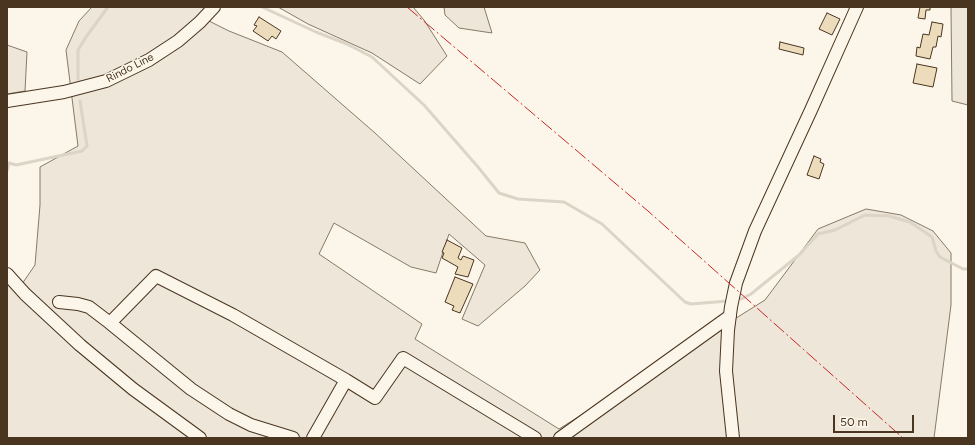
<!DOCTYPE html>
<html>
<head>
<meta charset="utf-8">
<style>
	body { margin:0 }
	#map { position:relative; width:975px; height:445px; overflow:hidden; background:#fbf6e9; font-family:Figtree,sans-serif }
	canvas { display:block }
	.frame { position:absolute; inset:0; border:8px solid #4a3520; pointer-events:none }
	.scale { position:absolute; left:833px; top:415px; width:81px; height:18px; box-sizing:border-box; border:2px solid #4a3520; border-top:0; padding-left:5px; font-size:12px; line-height:14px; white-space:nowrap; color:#4a3520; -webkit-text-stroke:3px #fbf6e9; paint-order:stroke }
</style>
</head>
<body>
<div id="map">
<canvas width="975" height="445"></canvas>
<div class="frame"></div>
<div class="scale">50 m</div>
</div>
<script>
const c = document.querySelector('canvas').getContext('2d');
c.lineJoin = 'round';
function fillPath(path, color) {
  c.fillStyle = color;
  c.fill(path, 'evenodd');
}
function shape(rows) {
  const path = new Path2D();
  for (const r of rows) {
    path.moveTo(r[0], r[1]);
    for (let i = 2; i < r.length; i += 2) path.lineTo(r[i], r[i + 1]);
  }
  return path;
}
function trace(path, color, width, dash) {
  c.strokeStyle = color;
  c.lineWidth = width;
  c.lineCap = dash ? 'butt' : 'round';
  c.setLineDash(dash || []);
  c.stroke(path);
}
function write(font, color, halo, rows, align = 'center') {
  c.font = font + ' Figtree,sans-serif';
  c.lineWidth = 3;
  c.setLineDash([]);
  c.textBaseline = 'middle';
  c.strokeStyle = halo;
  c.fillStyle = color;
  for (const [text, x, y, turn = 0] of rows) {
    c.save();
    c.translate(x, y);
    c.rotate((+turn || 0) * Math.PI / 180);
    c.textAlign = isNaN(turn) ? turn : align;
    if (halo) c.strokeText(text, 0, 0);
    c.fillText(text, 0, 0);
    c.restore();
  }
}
const green = shape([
	[92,7,219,7,209,21,229,31,282,52,375,133,486,236,525,243,540,270,525,286,478,326,462,319,485,265,449,234,436,273,411,267,334,223,319,254,422,324,415,339,559,429,765,300,818,229,866,209,901,215,933,231,951,253,951,305,934,438,7,438,7,272,22,284,35,265,40,205,40,167,78,146,66,50,79,21,92,7],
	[278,7,413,7,424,20,447,56,420,84,372,53,308,24,278,7],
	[444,7,484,7,492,33,459,28,445,15,444,7],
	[951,7,968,7,968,105,952,101,951,7],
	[7,45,27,52,25,91,7,94,7,45]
]);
fillPath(green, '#ede6d9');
trace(green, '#887966', 1);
trace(shape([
	[262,7,316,32,347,44,372,57,424,105,478,167,499,193,518,199,564,202,602,224,685,302,691,304,728,301],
	[78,79,78,50,86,37,108,7],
	[7,171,9,163,16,165,82,151,87,146,80,101],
	[741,299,751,294,799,255,818,234,835,230,865,215,889,216,910,222,932,237,936,251,940,257,963,269,968,269]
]), '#dcd4c6', 3);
const building = shape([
	[920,7,930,7,930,10,926,10,925,19,918,18,920,7],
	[827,13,840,19,832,35,819,29,827,13],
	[259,17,281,31,276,39,272,36,268,41,253,31,257,26,254,25,259,17],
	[932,22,943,24,941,37,938,36,936,47,933,47,930,59,916,56,917,47,920,48,923,34,929,35,932,22],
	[780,42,804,48,803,55,779,49,780,42],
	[917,64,937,68,933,87,913,83,917,64],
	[814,156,821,159,820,162,824,164,819,179,807,175,814,156],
	[447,240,462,248,458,258,461,260,463,256,474,260,468,277,455,274,458,267,442,258,444,253,442,252,447,240],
	[455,277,473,284,460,313,452,310,454,306,445,302,455,277]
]);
fillPath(building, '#ecdcbc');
trace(building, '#4a3520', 1);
const minor = shape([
	[7,101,64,92,106,81,149,60,178,41,200,22,214,7],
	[7,274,25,294,80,345,133,389,200,438],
	[59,302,78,304,89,307,110,323],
	[346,380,375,398,403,358,535,438],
	[293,438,251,425,229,414,191,389,110,323,156,276,233,315,346,380,313,438],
	[560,438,730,316],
	[733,438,726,371,728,330,731,307,736,283,755,231,811,110,857,7]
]);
trace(minor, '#4a3520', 14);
trace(minor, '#fbf6e9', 12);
trace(shape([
	[407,7,648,211,903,438]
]), '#c62828', 1, [14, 3, 2, 3]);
write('11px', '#4a3520', '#fbf6e9', [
	["Rindo Line",130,68,-27]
]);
</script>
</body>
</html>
